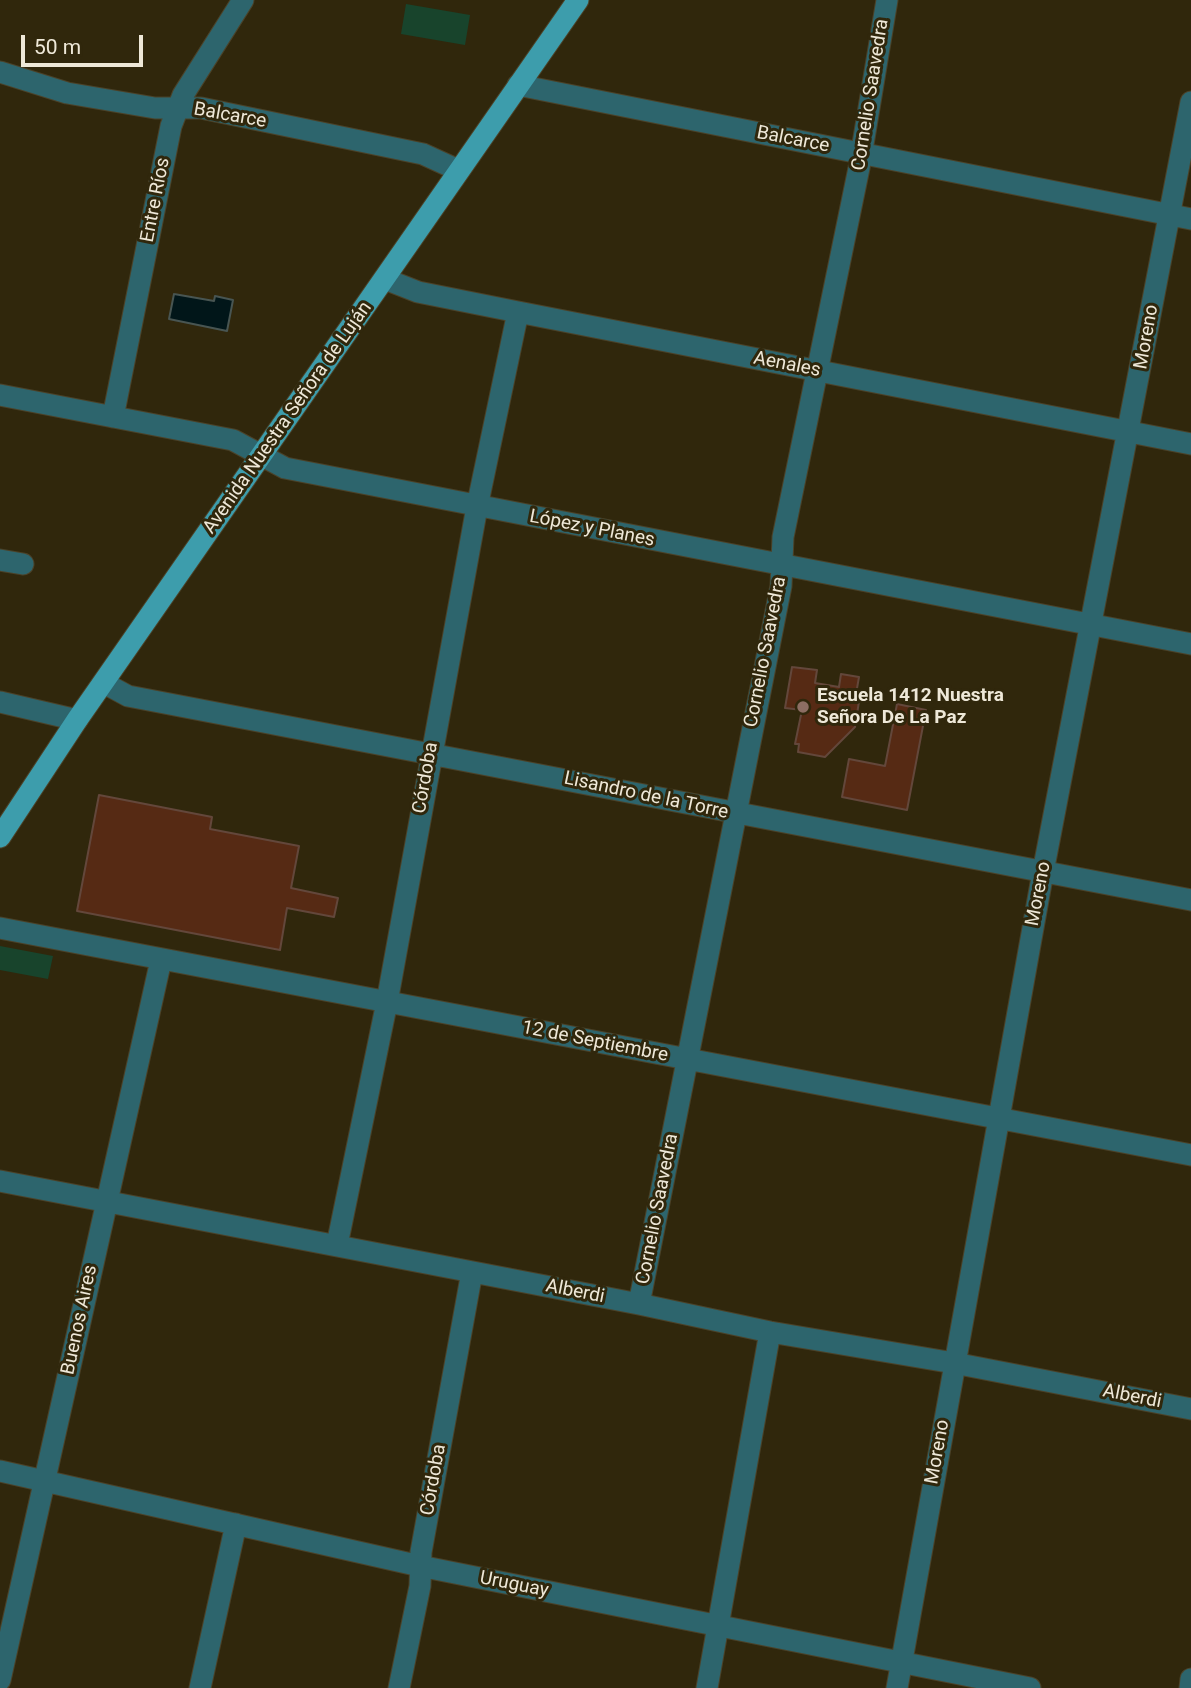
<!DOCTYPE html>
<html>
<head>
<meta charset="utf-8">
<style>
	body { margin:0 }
	#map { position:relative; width:1191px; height:1688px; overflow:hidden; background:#30270c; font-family:Roboto,sans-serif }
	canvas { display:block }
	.scale { position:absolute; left:21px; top:35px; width:122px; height:32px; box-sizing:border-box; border:4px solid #eee8d8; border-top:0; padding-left:9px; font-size:21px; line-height:24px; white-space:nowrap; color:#eee8d8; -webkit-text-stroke:5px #30270c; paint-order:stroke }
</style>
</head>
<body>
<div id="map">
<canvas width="1191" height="1688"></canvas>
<div class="scale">50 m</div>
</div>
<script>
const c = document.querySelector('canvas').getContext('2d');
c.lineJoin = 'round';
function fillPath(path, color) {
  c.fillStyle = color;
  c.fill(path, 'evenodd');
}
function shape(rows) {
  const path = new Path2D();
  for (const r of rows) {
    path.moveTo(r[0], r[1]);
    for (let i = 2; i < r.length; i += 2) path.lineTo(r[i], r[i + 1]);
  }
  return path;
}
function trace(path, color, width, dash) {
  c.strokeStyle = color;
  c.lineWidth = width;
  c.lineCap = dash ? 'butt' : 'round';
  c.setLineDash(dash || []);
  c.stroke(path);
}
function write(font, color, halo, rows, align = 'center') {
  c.font = font + ' Roboto,sans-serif';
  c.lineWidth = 6;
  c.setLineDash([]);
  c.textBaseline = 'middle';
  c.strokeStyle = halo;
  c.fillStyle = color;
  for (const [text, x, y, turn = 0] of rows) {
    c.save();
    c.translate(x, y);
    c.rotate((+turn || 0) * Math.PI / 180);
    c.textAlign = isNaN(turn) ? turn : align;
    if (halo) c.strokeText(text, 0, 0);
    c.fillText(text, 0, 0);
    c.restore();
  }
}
fillPath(shape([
	[406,4,470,15,465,45,401,34],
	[0,946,53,956,48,979,0,970]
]), '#18442c');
const water = shape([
	[174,294,214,301,215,296,233,300,227,331,169,319,174,294]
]);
fillPath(water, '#011619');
trace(water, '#485552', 2);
const building = shape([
	[792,667,817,670,815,683,839,687,841,674,859,677,856,694,860,695,855,727,825,757,798,752,799,744,795,744,802,710,785,708,792,667],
	[897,704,926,710,907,810,842,797,849,759,885,766,897,704],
	[99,795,212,817,210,829,299,846,291,888,338,898,334,917,287,908,280,950,77,911,99,795]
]);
fillPath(building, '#562a14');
trace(building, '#63473b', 2);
const minor = shape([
	[0,72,67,93,155,108,201,108,423,154,458,170],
	[518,85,1191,219],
	[385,279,418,292,518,312,1191,444],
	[0,395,233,440,285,468,1191,644],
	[113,417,171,126,183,95,243,0],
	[0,560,23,564],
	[104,683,128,696,1191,900],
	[0,702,77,720],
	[0,928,1191,1155],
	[0,1181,639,1304,770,1332,954,1363,1191,1409],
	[337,1245,387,1002,477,507,518,312],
	[639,1304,781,586,783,537,859,168,887,0],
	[0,1471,420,1566,1030,1688],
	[0,1680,161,960],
	[200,1688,236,1524],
	[399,1688,420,1586,421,1552,472,1272],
	[707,1688,770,1332],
	[897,1688,1043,872,1191,102],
	[1190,1688,1191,1679]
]);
const major = shape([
	[0,837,77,720,578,0]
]);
trace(minor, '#4b4229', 23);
trace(major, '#4b4229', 23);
trace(minor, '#2d656d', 21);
trace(major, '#3d9dac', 21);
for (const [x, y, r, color] of [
	[803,707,7,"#8d6e63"]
]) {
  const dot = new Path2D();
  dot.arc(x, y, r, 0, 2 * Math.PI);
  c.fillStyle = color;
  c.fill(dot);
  trace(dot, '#30270c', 2.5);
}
write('19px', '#eee8d8', '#30270c', [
	["Cornelio Saavedra",871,95,-81],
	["Balcarce",230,116,10],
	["Balcarce",793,140,11],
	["Entre Ríos",156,200,-79],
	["Moreno",1147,337,-80],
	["Aenales",787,365,11],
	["Avenida Nuestra Señora de Luján",288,418,-55],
	["López y Planes",592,529,11],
	["Cornelio Saavedra",766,652,-79],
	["Córdoba",426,778,-80],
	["Lisandro de la Torre",646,796,12],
	["Moreno",1039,894,-79],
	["12 de Septiembre",595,1042,11],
	["Cornelio Saavedra",658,1209,-79],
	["Alberdi",575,1292,11],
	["Buenos Aires",80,1320,-78],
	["Alberdi",1132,1397,11],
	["Moreno",938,1452,-80],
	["Córdoba",434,1480,-80],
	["Uruguay",514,1585,11]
]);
write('bold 19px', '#eee8d8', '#30270c', [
	["Escuela 1412 Nuestra",817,696],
	["Señora De La Paz",817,718]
], 'left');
</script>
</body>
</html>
